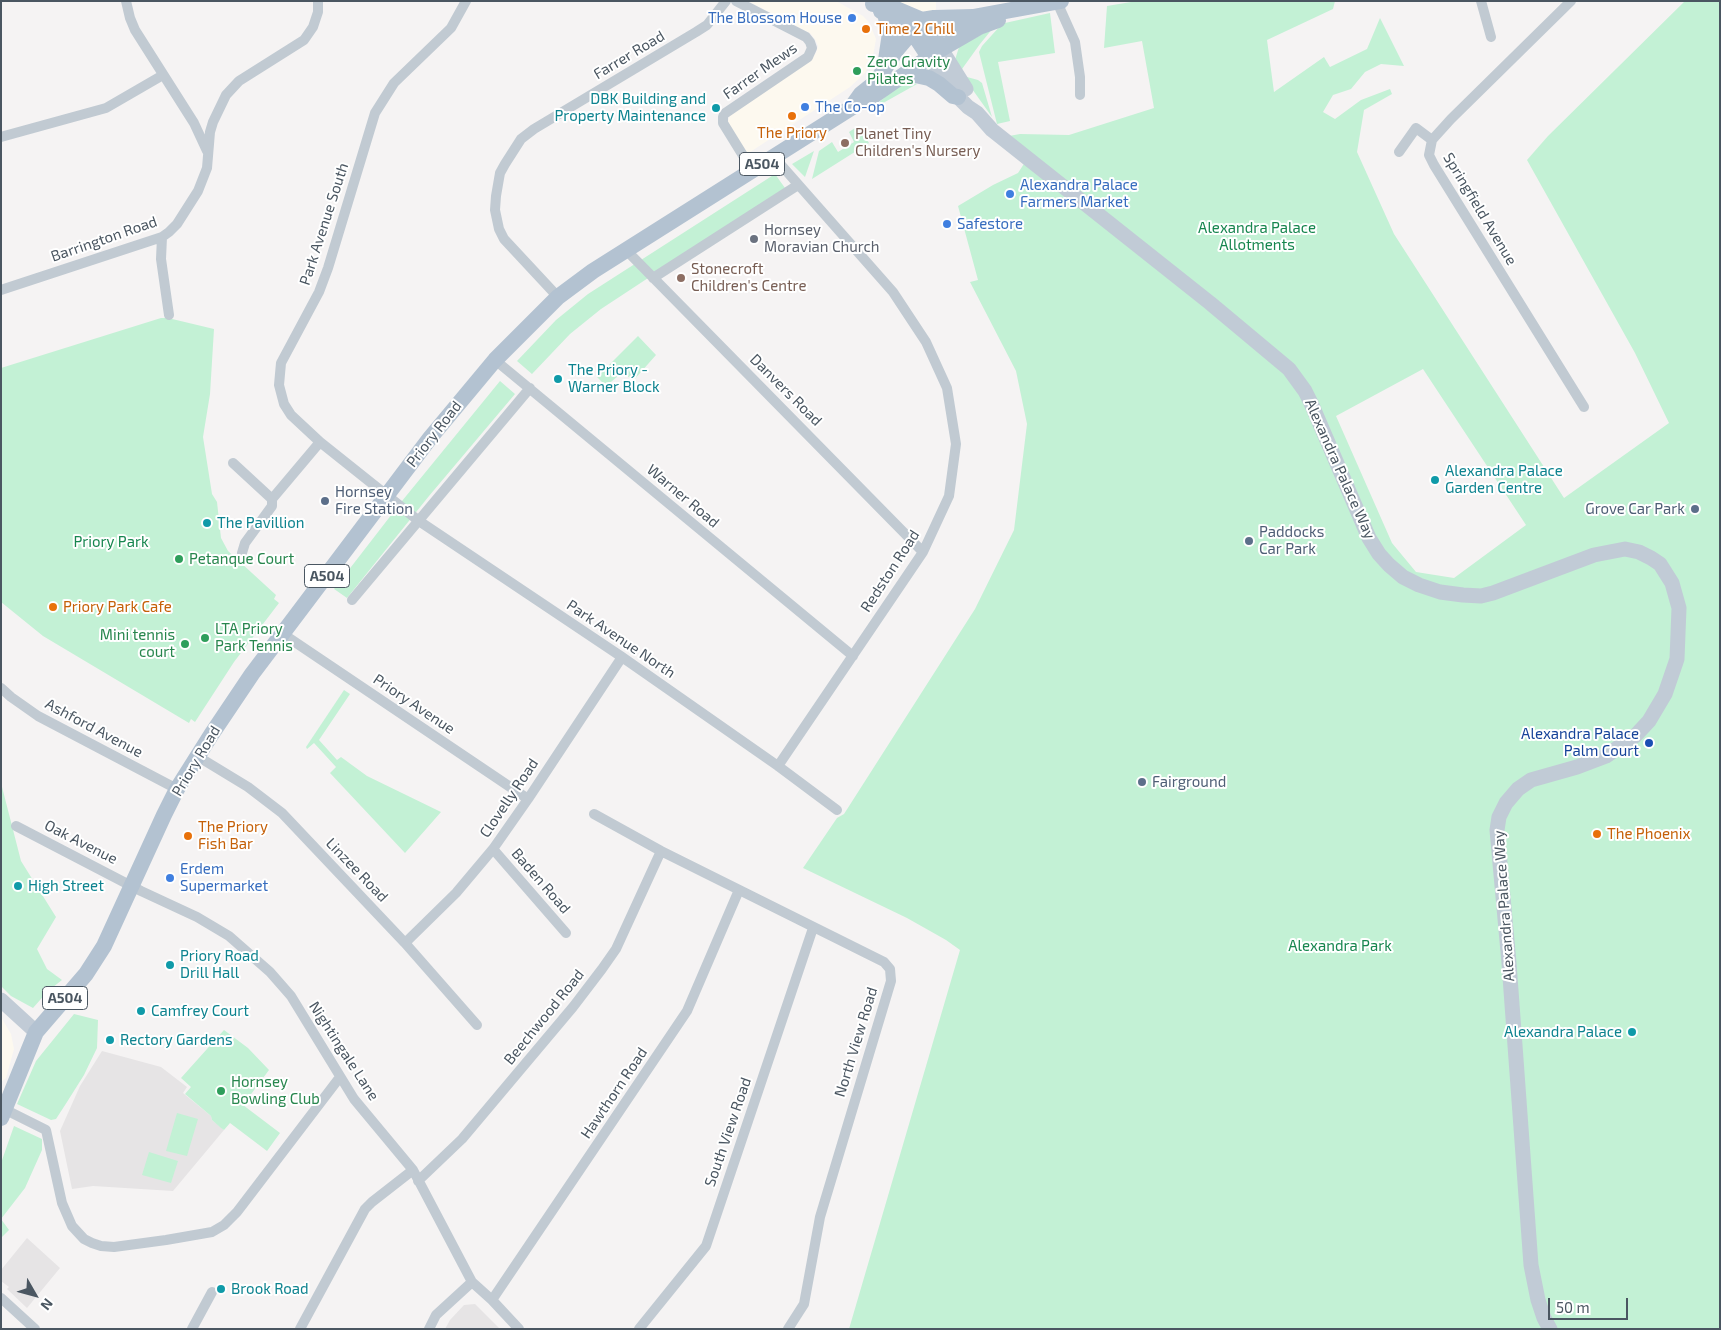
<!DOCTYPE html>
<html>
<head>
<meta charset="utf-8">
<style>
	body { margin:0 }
	#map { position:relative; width:1721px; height:1330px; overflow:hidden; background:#f5f3f3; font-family:"Exo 2",sans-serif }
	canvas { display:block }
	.frame { position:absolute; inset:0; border:2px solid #4a5661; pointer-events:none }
	.north { position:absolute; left:10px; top:1270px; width:50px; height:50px; -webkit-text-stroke:4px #fff; paint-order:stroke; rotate:128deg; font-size:14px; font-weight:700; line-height:20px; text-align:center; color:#4a5661 }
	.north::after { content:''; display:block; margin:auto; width:18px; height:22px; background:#4a5661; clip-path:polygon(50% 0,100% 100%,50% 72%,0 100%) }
	.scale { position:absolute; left:1548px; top:1298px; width:80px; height:22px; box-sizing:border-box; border:2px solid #4a5661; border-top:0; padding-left:6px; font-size:15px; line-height:18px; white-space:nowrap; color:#4a5661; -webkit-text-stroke:4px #fff; paint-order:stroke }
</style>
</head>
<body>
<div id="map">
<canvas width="1721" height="1330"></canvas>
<div class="frame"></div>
<div class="north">N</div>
<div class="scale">50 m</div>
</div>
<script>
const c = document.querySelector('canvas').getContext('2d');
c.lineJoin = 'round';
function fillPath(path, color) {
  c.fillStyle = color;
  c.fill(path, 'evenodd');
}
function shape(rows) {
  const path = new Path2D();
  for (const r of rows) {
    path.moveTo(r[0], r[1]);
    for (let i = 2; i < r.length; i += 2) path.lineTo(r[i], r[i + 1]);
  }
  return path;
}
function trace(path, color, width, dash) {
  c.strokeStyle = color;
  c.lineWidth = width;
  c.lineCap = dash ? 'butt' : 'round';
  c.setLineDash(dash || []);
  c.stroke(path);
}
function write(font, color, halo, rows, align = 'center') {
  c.font = font + ' "Exo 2",sans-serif';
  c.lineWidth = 4;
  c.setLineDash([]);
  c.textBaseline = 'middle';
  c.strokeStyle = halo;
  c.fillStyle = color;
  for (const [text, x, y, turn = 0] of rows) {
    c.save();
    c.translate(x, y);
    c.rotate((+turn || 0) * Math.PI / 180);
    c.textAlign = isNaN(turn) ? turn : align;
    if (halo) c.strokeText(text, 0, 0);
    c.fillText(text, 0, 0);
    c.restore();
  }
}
fillPath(shape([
	[748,1,836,1,863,16,869,22,876,39,873,56,865,73,850,87,747,154,728,122,730,115,807,62,816,53,818,46,815,39,810,33],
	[892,1,936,1,936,12,921,11],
	[1,1017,11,1034,14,1049,6,1078,1,1082]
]), '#fdf9ef');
fillPath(shape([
	[102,1051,161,1067,187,1087,183,1093,211,1116,212,1120,224,1130,173,1191,93,1186,72,1189,60,1131,80,1086],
	[27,1238,60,1268,27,1308,7,1289,9,1287,1,1281,1,1270],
	[475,1304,500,1329,445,1329,450,1320,464,1305]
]), '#e6e4e5');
fillPath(shape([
	[1137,1,1335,1,1333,9,1267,40,1274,92,1324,57,1330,67,1367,49,1380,18,1404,66,1381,64,1365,72,1351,89,1333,95,1323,112,1335,119,1361,100,1390,89,1392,94,1364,110,1357,152,1394,234,1564,498,1669,423,1635,353,1527,160,1548,136,1685,1,1720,1,1720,1329,849,1329,960,950,946,940,907,918,803,868,837,818,844,814,975,609,1014,530,1027,424,1016,371,970,282,978,280,958,206,993,185,1018,173,1031,153,1009,136,1020,134,1069,135,1154,108,1142,41,1104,48,1107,6],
	[1423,369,1526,525,1454,578,1416,572,1392,543,1336,416],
	[1050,13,1055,53,998,62,1010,121,997,124,979,52,982,46,1001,25,1005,23],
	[993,28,980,44,962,69,955,60,959,47],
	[967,77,978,80,982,83,992,117,965,79],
	[908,81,917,84,876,107,876,105,894,89],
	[858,126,869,143,812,179,819,151,832,142,838,152,854,142,849,132],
	[814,151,805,177,792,164],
	[775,174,785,188,601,309,570,334,532,374,517,361,556,320,588,294],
	[161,318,168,318,214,329,210,394,203,437,212,494,217,502,221,538,228,551,276,595,274,599,279,603,234,662,195,722,191,719,189,723,43,636,1,602,1,368],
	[638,336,656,355,633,381,623,372,606,386,597,377],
	[500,381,515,394,429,496,347,598,337,591,334,589,402,501],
	[344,690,350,694,319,740,337,760,341,757,367,776,441,812,405,853,330,773,336,767,314,743,307,749,306,747],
	[1,783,21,861,56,917,37,949,47,969,62,980,48,991,33,1008,11,996,1,986],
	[74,1014,98,1020,97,1048,84,1075,67,1102,56,1119,51,1120,17,1104,36,1061],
	[224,1030,248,1048,269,1070,243,1105,280,1133,267,1151,230,1123,224,1130,221,1128,212,1120,211,1116,185,1094,191,1087,181,1078],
	[177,1113,198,1119,187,1156,166,1151],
	[14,1126,42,1139,42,1150,25,1188,1,1219,9,1230,1,1238,1,1163],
	[149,1152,178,1161,171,1183,142,1175]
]), '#c3f1d5');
trace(shape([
	[126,1,130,18,135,30,194,123,207,151],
	[466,1,451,28,394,83,375,113,328,268,319,292,281,363,279,385,284,404,291,415,320,442,419,521,622,657,778,766,837,810],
	[736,1,806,37,810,42,812,48,808,57,724,114,723,117,723,123,752,170],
	[1481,1,1491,37],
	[1571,1,1451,119,1432,140,1429,155,1434,165,1584,407],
	[1057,2,1075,42,1080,77,1080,95],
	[1,137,106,108,163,75],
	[1399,152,1416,128,1432,140],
	[774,157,893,292,926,342,947,388,956,444,949,496,923,552,778,766],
	[162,237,161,259,169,315],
	[626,250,923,552],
	[653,278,798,185],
	[1,290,162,237,169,232,177,224,198,191,207,168,210,132,213,122,226,95,239,81,304,40,313,27,318,12,318,1],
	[558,297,504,239,499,229,495,210,496,196,500,173,505,164,521,139,534,129,696,32,707,25,726,1],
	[495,360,853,656],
	[233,463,272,499],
	[242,553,245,543,272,506,272,499,320,442],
	[352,600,530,388],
	[283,634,528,799],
	[1,688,11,697,38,716,177,789],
	[197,756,248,787,282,813,405,943,477,1025],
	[594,814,661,851,884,962,890,969,891,981,820,1217,804,1304,788,1329],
	[16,826,141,891,197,917,229,936,270,972,291,996,354,1099,413,1170,472,1282,492,1300,519,1329],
	[493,849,566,933],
	[405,943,456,893,493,849,528,799,622,657],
	[4,1109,46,1130,62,1203,72,1226,84,1239,92,1243,101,1246,114,1247,166,1240,212,1232,224,1225,237,1212,340,1077],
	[418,1181,462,1139,573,1007,602,969,616,949,661,851],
	[1,1298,35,1329],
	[492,1300,687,1011,739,890],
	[192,1329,212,1292],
	[300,1329,365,1209,372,1202,413,1170],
	[429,1329,436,1315,472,1282],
	[639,1329,706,1246,813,928]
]), '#c1cad2', 10);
trace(shape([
	[941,49,966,89],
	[929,57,957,92,958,97,968,107,977,113,992,130,1210,303,1289,369,1305,391,1311,403,1369,538,1379,554,1389,565,1403,577,1419,585,1440,592,1463,595,1481,596,1493,593,1594,555,1625,549,1639,552,1651,558,1660,564,1672,583,1679,608,1677,659,1665,694,1649,721,1636,735,1606,756,1577,767,1531,780,1518,789,1506,803,1499,817,1497,830,1509,963,1531,1265,1538,1300,1544,1318,1550,1329],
	[1,1000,36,1032]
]), '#c1cbd6', 15);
trace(shape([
	[873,4,882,3,920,19,930,30,941,49],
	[881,11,912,31,929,57],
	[885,14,890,33,886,60],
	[922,31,974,27],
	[906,73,929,78,939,84,953,96,958,97],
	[866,101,941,49,979,27,998,20],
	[1,1118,36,1032,86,974,104,946,164,815,177,789,211,735,252,674,430,438,495,360,558,297,593,271,851,108,861,94,876,82,898,48,922,20,934,18,973,17,1061,1]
]), '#b3c2d1', 16);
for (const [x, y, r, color] of [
	[852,18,5,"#3f7fe0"],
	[866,29,5,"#e8710a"],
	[857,71,5,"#2e9e5b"],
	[805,107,5,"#3f7fe0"],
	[716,108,5,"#0f9aa8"],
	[792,116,5,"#e8710a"],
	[845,143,5,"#8d6e63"],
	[1010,194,5,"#3f7fe0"],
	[947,224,5,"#3f7fe0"],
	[754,239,5,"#6b7280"],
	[681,278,5,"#8d6e63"],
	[558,379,5,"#0f9aa8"],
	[1435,480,5,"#0f9aa8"],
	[325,501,5,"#5c6f8a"],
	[1695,509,5,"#5c6f8a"],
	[207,523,5,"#0f9aa8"],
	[1249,541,5,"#5c6f8a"],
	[179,559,5,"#2e9e5b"],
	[53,607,5,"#e8710a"],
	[205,638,5,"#2e9e5b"],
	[185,644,5,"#2e9e5b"],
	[1649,743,5,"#1a4fb4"],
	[1142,782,5,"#5c6f8a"],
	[1597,834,5,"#e8710a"],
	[188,836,5,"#e8710a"],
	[170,878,5,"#3f7fe0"],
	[18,886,5,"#0f9aa8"],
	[170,965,5,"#0f9aa8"],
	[141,1011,5,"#0f9aa8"],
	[1632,1032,5,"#0f9aa8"],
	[110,1040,5,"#0f9aa8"],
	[221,1091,5,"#2e9e5b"],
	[221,1289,5,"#0f9aa8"]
]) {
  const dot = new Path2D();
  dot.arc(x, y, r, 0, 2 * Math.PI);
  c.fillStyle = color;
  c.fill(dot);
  trace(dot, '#fff', 2);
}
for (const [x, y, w] of [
	[762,164,45],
	[327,576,45],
	[65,998,45]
]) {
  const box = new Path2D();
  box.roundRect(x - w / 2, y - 11.5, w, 23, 4);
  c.fillStyle = '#fff';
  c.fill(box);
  trace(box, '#4a5661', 1);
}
write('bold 14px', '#4a5661', null, [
	["A504",762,164],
	["A504",327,576],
	["A504",65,998]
]);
write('15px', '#366cbe', '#fff', [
	["The Blossom House",842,18,"right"],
	["The Co-op",815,107],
	["Alexandra Palace",1020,185],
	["Farmers Market",1020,202],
	["Safestore",957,224],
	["Erdem",180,869],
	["Supermarket",180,886]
], 'left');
write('15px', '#c56008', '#fff', [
	["Time 2 Chill",876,29],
	["The Priory",792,133,"center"],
	["Priory Park Cafe",63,607],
	["The Priory",198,827],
	["Fish Bar",198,844],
	["The Phoenix",1607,834]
], 'left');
write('15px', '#4a5661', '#fff', [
	["Farrer Road",629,55,-31],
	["Farrer Mews",760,71,-35],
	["Springfield Avenue",1480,209,59],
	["Park Avenue South",324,224,-72],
	["Barrington Road",104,239,-19],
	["Danvers Road",786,390,45],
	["Priory Road",434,434,-52],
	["Alexandra Palace Way",1340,469,66],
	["Warner Road",683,496,40],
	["Redston Road",890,571,-57],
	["Park Avenue North",621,639,34],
	["Priory Avenue",414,704,34],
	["Ashford Avenue",94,728,28],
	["Priory Road",196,761,-59],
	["Clovelly Road",509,798,-56],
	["Oak Avenue",81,842,27],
	["Linzee Road",357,870,46],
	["Baden Road",541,881,49],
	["Alexandra Palace Way",1504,906,-94],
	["Beechwood Road",544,1017,-51],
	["North View Road",856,1042,-73],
	["Nightingale Lane",344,1051,57],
	["Hawthorn Road",614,1093,-56],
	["South View Road",728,1132,-71]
]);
write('15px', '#27864d', '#fff', [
	["Zero Gravity",867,62],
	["Pilates",867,79],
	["Petanque Court",189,559],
	["LTA Priory",215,629],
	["Park Tennis",215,646],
	["Mini tennis",175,635,"right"],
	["court",175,652,"right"],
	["Hornsey",231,1082],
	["Bowling Club",231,1099]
], 'left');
write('15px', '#0d838f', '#fff', [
	["DBK Building and",706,99,"right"],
	["Property Maintenance",706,116,"right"],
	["The Priory -",568,370],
	["Warner Block",568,387],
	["Alexandra Palace",1445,471],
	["Garden Centre",1445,488],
	["The Pavillion",217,523],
	["High Street",28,886],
	["Priory Road",180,956],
	["Drill Hall",180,973],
	["Camfrey Court",151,1011],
	["Alexandra Palace",1622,1032,"right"],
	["Rectory Gardens",120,1040],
	["Brook Road",231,1289]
], 'left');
write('15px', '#785e54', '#fff', [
	["Planet Tiny",855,134],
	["Children's Nursery",855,151],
	["Stonecroft",691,269],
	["Children's Centre",691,286]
], 'left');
write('15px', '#17864f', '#fff', [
	["Alexandra Palace",1257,228],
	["Allotments",1257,245],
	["Priory Park",111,542],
	["Alexandra Park",1340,946]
]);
write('15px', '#5b616d', '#fff', [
	["Hornsey",764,230],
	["Moravian Church",764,247]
], 'left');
write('15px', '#4e5e75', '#fff', [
	["Hornsey",335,492],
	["Fire Station",335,509],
	["Grove Car Park",1685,509,"right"],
	["Paddocks",1259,532],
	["Car Park",1259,549],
	["Fairground",1152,782]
], 'left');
write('15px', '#164399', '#fff', [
	["Alexandra Palace",1639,734],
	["Palm Court",1639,751]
], 'right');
</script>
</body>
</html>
